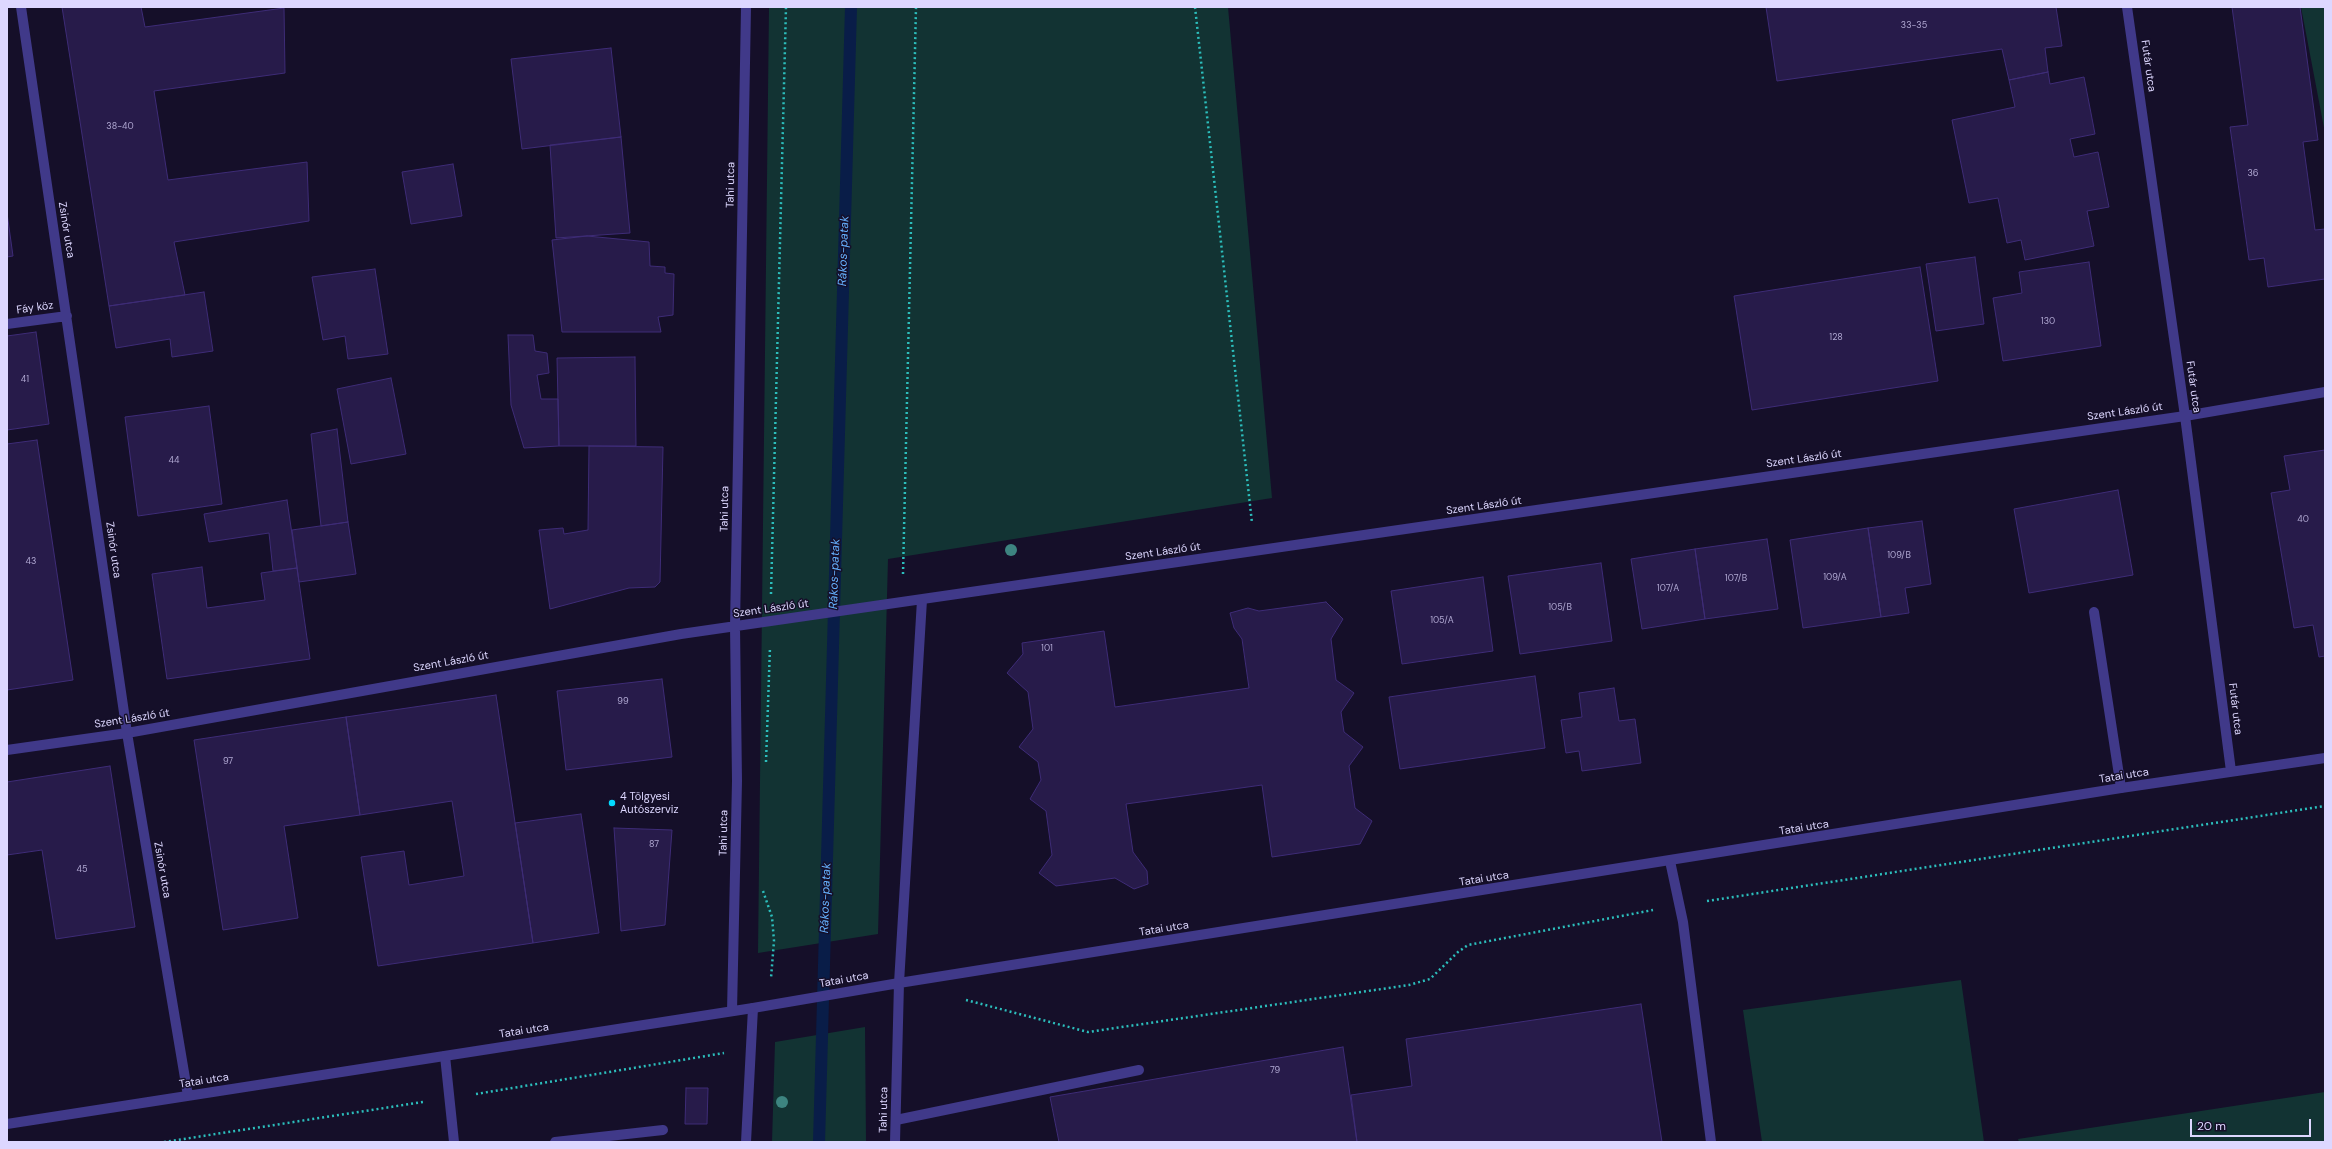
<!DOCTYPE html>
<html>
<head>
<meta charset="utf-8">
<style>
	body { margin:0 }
	#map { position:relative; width:2332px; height:1149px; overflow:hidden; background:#150f29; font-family:"DM Sans",sans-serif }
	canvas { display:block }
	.frame { position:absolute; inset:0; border:8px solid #ddd7ff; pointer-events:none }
	.scale { position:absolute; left:2190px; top:1119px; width:121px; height:18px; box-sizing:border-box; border:2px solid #ddd7ff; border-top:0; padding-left:5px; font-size:12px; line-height:14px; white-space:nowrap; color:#ddd7ff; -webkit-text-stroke:3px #150f29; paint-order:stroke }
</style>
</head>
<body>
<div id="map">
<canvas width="2332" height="1149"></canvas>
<div class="frame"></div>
<div class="scale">20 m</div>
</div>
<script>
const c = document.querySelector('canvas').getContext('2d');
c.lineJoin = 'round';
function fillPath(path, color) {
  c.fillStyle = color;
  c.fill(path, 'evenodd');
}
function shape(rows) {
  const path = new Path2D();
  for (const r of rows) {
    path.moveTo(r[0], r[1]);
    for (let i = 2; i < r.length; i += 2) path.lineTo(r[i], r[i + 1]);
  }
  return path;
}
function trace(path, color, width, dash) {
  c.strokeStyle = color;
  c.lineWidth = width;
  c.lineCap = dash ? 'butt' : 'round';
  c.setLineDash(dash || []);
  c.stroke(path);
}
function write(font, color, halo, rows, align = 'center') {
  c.font = font + ' "DM Sans",sans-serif';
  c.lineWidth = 3;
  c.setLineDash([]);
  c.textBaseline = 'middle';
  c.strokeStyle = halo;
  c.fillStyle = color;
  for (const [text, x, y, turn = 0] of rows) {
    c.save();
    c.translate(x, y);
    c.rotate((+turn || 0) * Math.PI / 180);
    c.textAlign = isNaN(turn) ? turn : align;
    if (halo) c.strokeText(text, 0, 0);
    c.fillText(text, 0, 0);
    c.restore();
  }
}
fillPath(shape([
	[769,7,1228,7,1272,498,888,559,878,934,758,953],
	[2301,7,2325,7,2325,133],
	[1961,980,1984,1142,1762,1142,1743,1010],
	[865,1027,866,1142,772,1142,775,1042],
	[2325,1092,2325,1142,2019,1142,2018,1139]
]), '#123333');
trace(shape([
	[819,1142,851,7]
]), '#091d48', 12);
const building = shape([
	[62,7,141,7,145,27,284,8,285,73,154,91,168,180,307,162,309,221,174,242,185,295,109,306,62,7],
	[1766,7,2056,7,2062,46,2045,48,2048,72,2009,80,2002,49,1777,81,1766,7],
	[2232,7,2300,7,2318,140,2303,142,2315,230,2325,229,2325,279,2268,287,2264,258,2249,260,2230,127,2248,125,2232,7],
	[611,48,621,137,522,149,511,59,611,48],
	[2048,72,2050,84,2084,77,2095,134,2070,139,2074,157,2098,152,2109,207,2087,211,2094,246,2025,260,2021,240,2007,243,1998,198,1969,203,1952,120,2015,107,2009,80,2048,72],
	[621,137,630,233,556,238,550,145,621,137],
	[453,164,462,216,411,224,402,172,453,164],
	[7,213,13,256,7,257,7,213],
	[587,236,649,242,650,266,665,267,665,273,674,274,673,315,658,317,661,332,562,332,552,240,587,236],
	[1975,257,1984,324,1936,331,1926,264,1975,257],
	[2089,262,2101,346,2003,361,1993,298,2022,293,2019,272,2089,262],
	[1920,267,1938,381,1752,410,1734,296,1920,267],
	[375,269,388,354,348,359,345,336,323,340,312,277,375,269],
	[204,292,213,351,172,357,170,339,116,348,109,306,204,292],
	[36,332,49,424,7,430,7,336,36,332],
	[508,335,533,335,535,351,547,353,549,373,537,375,541,399,558,399,559,446,524,448,511,405,508,335],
	[635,357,636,446,559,446,557,358,635,357],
	[391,378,406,454,351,464,337,389,391,378],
	[209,406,222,504,138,516,125,417,209,406],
	[337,429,348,522,321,526,311,434,337,429],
	[37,440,73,680,7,690,7,444,37,440],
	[589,446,663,447,660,582,655,587,629,588,550,609,539,530,563,528,564,534,588,530,589,446],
	[2325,450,2325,656,2319,657,2313,625,2294,628,2271,493,2290,490,2284,456,2325,450],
	[2118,490,2133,575,2029,593,2014,509,2118,490],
	[287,500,297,568,273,571,269,533,209,542,204,514,287,500],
	[1922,521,1931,584,1905,588,1909,613,1881,617,1868,528,1922,521],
	[348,522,356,574,299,582,292,530,348,522],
	[1868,528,1881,617,1803,628,1790,540,1868,528],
	[1767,539,1778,609,1705,619,1695,549,1767,539],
	[1695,549,1705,619,1642,629,1631,559,1695,549],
	[1601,563,1612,641,1520,654,1508,576,1601,563],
	[202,567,207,608,265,600,261,573,297,568,310,659,167,679,152,574,202,567],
	[1483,577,1493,651,1402,664,1391,591,1483,577],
	[1326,602,1343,619,1331,639,1336,680,1354,693,1341,712,1344,732,1363,747,1349,766,1355,808,1372,821,1360,844,1272,857,1262,785,1126,804,1133,852,1147,871,1148,884,1134,889,1115,878,1056,886,1039,873,1052,855,1046,811,1030,799,1041,780,1038,762,1019,747,1033,729,1028,692,1007,673,1023,654,1022,643,1104,631,1115,707,1249,688,1242,639,1234,628,1230,613,1248,608,1259,611,1326,602],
	[1535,676,1545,748,1400,769,1389,697,1535,676],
	[662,679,672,757,566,770,557,691,662,679],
	[1614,688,1619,721,1635,719,1641,763,1582,771,1579,751,1566,753,1561,720,1582,717,1579,693,1614,688],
	[496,695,533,943,378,966,361,857,404,851,409,885,464,876,452,801,360,815,346,717,496,695],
	[346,717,360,815,284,826,298,918,223,930,194,740,346,717],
	[110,766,135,927,56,939,42,850,7,855,7,782,110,766],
	[581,814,599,933,533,943,515,823,581,814],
	[614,828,672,830,665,925,621,931,614,828],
	[1641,1004,1662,1142,1357,1142,1351,1095,1412,1086,1406,1039,1641,1004],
	[1343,1047,1357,1142,1059,1142,1050,1097,1343,1047],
	[686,1088,708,1088,707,1124,685,1124,686,1088]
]);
fillPath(building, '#271b4a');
trace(building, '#3e2c77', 1);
trace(shape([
	[1195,7,1252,523],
	[903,574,916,7],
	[771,594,786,7],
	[766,762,770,647],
	[763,891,772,917,774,941,771,978],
	[1707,901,2325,806],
	[966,1000,1088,1032,1409,985,1430,979,1458,952,1468,945,1653,910],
	[476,1094,724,1053],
	[164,1142,423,1102]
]), '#2cbebc', 2.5, [2, 3]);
trace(shape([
	[2094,612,2121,788],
	[1670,861,1683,922,1711,1142],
	[445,1056,454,1142],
	[896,1120,1139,1070],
	[555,1142,663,1130],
	[746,1142,753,1008]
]), '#403989', 10);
trace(shape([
	[21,7,127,733,188,1096],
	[2127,7,2185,416,2231,771],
	[7,324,67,316],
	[7,750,127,733,681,634,2185,416,2325,392],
	[732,1011,737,781,735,626,746,7],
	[7,1124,753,1008,899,983,2121,788,2325,758],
	[895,1142,899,983,922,600]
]), '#403989', 10);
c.fillStyle = '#3d8480';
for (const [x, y] of [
	[1011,550],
	[782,1102]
]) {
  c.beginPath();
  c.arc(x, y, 6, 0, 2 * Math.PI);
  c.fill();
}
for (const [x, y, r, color] of [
	[612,803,4,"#03daff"]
]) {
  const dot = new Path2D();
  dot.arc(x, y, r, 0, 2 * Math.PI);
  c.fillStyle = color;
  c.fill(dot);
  trace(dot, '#150f29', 1.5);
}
write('9px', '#b0a8d2', null, [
	["33-35",1914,26],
	["38-40",120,127],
	["36",2253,174],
	["130",2048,322],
	["128",1836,338],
	["41",25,380],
	["44",174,461],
	["40",2303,520],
	["109/B",1899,556],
	["43",31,562],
	["109/A",1835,578],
	["107/B",1736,579],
	["107/A",1668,589],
	["105/B",1560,608],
	["105/A",1442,621],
	["101",1047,649],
	["99",623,702],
	["97",228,762],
	["87",654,845],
	["45",82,870],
	["79",1275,1071]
]);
write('11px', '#ddd7ff', '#150f29', [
	["Futár utca",2148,66,82],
	["Tahi utca",731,185,-89],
	["Zsinór utca",66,230,81],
	["Fáy köz",35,308,-8],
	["Futár utca",2193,387,82],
	["Szent László út",2125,412,-8],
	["Szent László út",1804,459,-8],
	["Szent László út",1484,506,-8],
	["Tahi utca",725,509,-89],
	["Zsinór utca",113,550,82],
	["Szent László út",1163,552,-8],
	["Szent László út",771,609,-8],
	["Szent László út",451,662,-10],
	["Futár utca",2235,709,83],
	["Szent László út",132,719,-9],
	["Tatai utca",2124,776,-9],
	["Tatai utca",1804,828,-9],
	["Tahi utca",724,833,-89],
	["Zsinór utca",162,870,80],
	["Tatai utca",1484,879,-9],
	["Tatai utca",1164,929,-9],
	["Tatai utca",844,980,-10],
	["Tatai utca",524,1031,-9],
	["Tatai utca",204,1081,-9],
	["Tahi utca",884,1110,-89]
]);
write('11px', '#ddd7ff', '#150f29', [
	["4 Tölgyesi",620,797],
	["Autószerviz",620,810]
], 'left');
write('italic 12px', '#65b1ff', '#150f29', [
	["Rákos-patak",844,251,-88],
	["Rákos-patak",835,574,-88],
	["Rákos-patak",826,898,-88]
]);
</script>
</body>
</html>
